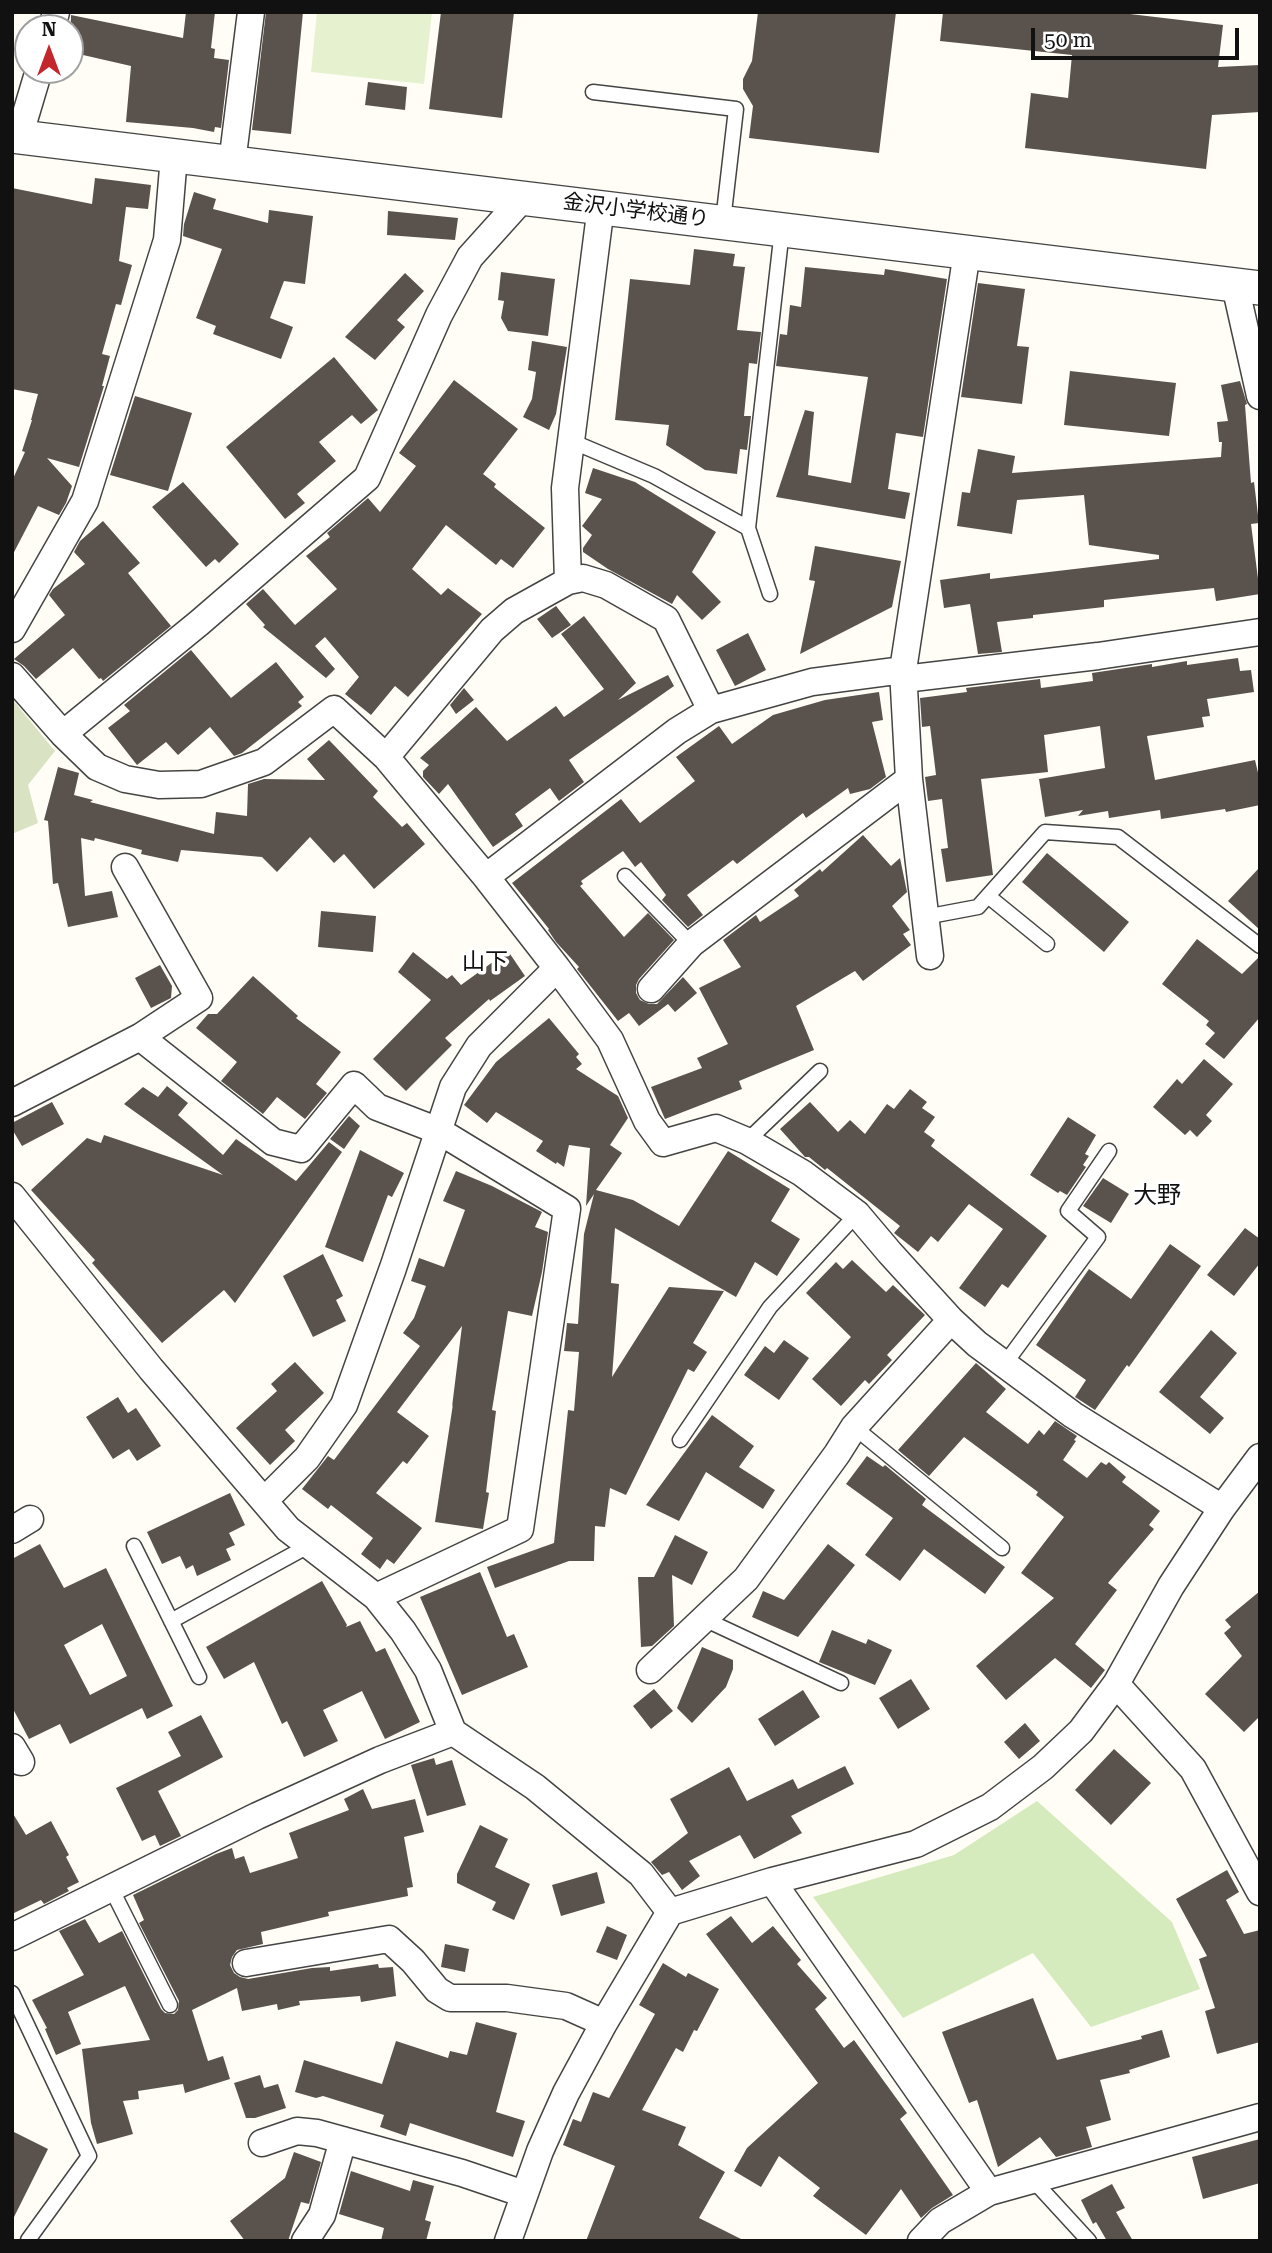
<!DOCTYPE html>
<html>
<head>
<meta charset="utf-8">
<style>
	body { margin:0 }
	#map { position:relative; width:1272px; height:2253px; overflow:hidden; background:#fffdf5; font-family:"Roboto Serif",serif }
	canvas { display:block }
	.frame { position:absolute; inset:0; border:14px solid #111; pointer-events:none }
	.north { position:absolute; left:14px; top:14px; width:70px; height:70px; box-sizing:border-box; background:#fff; border:2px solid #a0a0a0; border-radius:50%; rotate:0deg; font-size:19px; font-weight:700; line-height:28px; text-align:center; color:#111 }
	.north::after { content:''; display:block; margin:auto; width:24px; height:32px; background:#c4262e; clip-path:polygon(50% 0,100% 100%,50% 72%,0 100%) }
	.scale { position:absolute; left:1031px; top:28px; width:208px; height:32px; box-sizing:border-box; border:4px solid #111; border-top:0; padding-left:9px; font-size:21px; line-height:24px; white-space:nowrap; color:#111; -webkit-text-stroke:5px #fff; paint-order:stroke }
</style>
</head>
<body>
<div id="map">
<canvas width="1272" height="2253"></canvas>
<div class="frame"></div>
<div class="north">N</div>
<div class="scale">50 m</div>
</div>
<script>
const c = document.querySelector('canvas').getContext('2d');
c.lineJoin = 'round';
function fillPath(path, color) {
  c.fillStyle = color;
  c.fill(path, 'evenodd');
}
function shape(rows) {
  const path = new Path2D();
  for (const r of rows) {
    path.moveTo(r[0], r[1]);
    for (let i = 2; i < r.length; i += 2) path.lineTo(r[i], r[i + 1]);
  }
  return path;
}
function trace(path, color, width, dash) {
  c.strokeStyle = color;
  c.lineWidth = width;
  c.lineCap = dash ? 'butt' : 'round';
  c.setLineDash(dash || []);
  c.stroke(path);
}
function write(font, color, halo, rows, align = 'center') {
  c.font = font + ' "Roboto Serif","Noto Sans JP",serif';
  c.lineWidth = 7;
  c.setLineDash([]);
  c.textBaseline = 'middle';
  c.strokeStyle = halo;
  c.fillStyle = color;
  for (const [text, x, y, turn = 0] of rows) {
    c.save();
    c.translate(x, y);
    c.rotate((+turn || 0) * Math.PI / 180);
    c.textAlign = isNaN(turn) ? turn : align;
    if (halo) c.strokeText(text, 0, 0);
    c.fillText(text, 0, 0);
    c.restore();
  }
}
fillPath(shape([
	[1037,1801,1172,1922,1200,1989,1091,2027,1033,1953,903,2018,813,1897,954,1855]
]), '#d5ebbd');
fillPath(shape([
	[12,699,55,751,28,785,38,823,12,834]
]), '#d9e3c4');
fillPath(shape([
	[317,12,432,12,424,84,311,72]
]), '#e6f2cf');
fillPath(shape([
	[186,12,215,12,211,48,215,49,214,58,229,60,221,128,215,127,214,132,193,128,126,122,131,66,70,52,71,15,183,38],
	[266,12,303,12,291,134,252,130],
	[441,12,514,12,502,118,429,109],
	[758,12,896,12,879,153,749,138,753,106,743,89,743,79,752,61],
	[943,12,1113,12,1223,25,1218,67,1260,65,1260,112,1212,115,1206,169,1025,148,1031,93,1068,98,1072,55,940,41],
	[368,82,407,87,405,110,365,105],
	[95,178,151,185,148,209,126,207,119,261,132,265,121,305,116,304,102,354,110,356,102,386,104,386,79,467,47,458,72,486,66,503,59,515,38,506,12,556,12,481,25,452,22,451,32,420,31,420,38,394,12,389,12,188,92,204],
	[194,192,216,199,213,209,268,223,269,210,313,216,305,284,284,281,270,318,293,327,281,359,213,334,216,326,196,318,222,249,183,236,184,224],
	[388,211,458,218,455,240,387,235],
	[694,249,735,254,733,266,745,267,737,330,761,332,757,364,749,363,744,416,751,416,747,450,740,449,737,474,705,470,666,445,669,425,615,420,630,279,690,285],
	[805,267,884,275,885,269,947,279,923,437,896,433,888,489,910,493,905,519,776,497,805,410,814,412,808,475,851,483,868,377,776,366,780,334,787,335,790,305,801,307],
	[501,272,555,279,548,336,508,331,501,318,504,301,498,300],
	[405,273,424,291,397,320,405,327,375,360,345,337],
	[978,283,1025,289,1017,346,1029,347,1022,404,961,397],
	[532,341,567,347,556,414,549,430,523,417,532,399,536,372,528,370],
	[334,357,378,410,361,424,352,415,319,442,336,461,297,494,305,503,285,519,226,447],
	[1070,371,1176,383,1169,436,1064,425],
	[454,380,518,429,483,474,496,484,494,487,545,528,513,568,501,559,496,565,446,525,412,569,441,595,448,588,482,614,408,697,395,686,371,715,345,694,359,677,325,637,315,646,335,669,326,678,263,627,265,625,246,604,263,589,295,625,337,589,306,556,330,537,327,533,368,498,380,512,416,466,399,453],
	[1240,381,1247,404,1245,405,1251,483,1254,482,1259,523,1251,524,1260,594,1216,601,1214,588,1104,600,1104,607,1033,615,1033,618,997,622,1002,652,978,654,970,604,944,608,940,580,990,573,990,579,1159,559,1159,555,1089,545,1084,495,1017,500,1012,534,957,526,962,492,970,493,978,449,1015,456,1012,473,1221,457,1222,442,1219,442,1217,422,1228,421,1221,385],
	[135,396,192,413,168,491,110,475],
	[593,468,635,482,716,532,692,572,721,602,702,620,677,595,672,604,608,569,583,552,583,548,592,535,582,526,602,499,585,493],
	[183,482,239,544,219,563,215,559,206,567,152,507],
	[103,521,140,563,128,573,171,626,103,681,101,678,99,679,73,648,36,679,24,666,14,659,65,615,49,595,53,589,85,564,74,552,80,541],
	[815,546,901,561,892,607,800,654,815,581,809,580],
	[556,606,571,625,552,638,537,619],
	[584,616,636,683,618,700,668,675,674,686,569,760,584,782,559,801,550,788,515,814,523,826,493,847,448,784,439,794,423,777,423,771,429,765,420,758,476,707,507,741,556,706,564,717,604,689,561,634],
	[748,633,766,670,735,686,716,650],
	[191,650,231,698,276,662,304,697,298,702,302,706,242,753,234,756,210,727,178,755,166,742,137,765,108,728,130,711,124,705],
	[1238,658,1240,671,1251,670,1254,692,1207,699,1210,716,1202,717,1204,727,1147,736,1155,780,1255,760,1260,781,1260,805,1226,812,1225,809,1161,819,1160,810,1109,818,1108,811,1078,816,1083,810,1045,817,1039,779,1105,768,1100,726,1044,735,1048,772,981,779,993,875,946,882,941,849,948,848,942,799,928,801,925,777,936,775,930,726,922,727,920,698,967,692,966,688,1040,679,1041,688,1093,681,1092,673,1152,664,1152,667,1187,661,1187,665],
	[464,688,474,700,456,714,450,705],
	[879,692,883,720,872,722,886,777,870,789,850,794,848,788,806,818,803,813,737,864,733,860,687,895,703,915,688,927,662,900,666,895,641,862,635,867,623,851,581,881,583,884,580,886,624,937,648,913,674,940,639,979,636,985,636,993,640,1000,649,1004,657,1004,683,977,697,993,675,1012,668,1004,639,1026,629,1013,618,1021,577,969,579,967,556,942,548,930,549,929,512,883,621,799,640,823,695,781,676,757,719,726,732,744,773,715,825,700],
	[329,740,378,791,373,797,402,827,407,823,425,844,374,889,344,854,334,863,310,837,277,872,262,857,181,850,178,862,141,854,142,850,95,838,94,841,81,838,85,896,112,891,118,917,68,927,58,883,53,884,48,821,44,820,58,767,79,773,74,795,93,800,90,802,214,834,216,812,247,816,248,784,264,779,325,780,307,759],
	[863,835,891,866,900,858,907,892,892,906,910,930,903,934,911,945,863,981,855,971,796,1006,814,1050,739,1081,742,1089,665,1119,651,1087,702,1068,697,1058,728,1044,699,988,741,967,723,940,756,915,760,922,799,896,794,890,820,869,822,872],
	[1047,853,1129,922,1104,952,1022,882],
	[1260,867,1260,930,1228,901],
	[321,911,376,916,373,952,318,947],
	[1197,939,1242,974,1260,956,1260,1017,1224,1059,1205,1044,1215,1033,1206,1025,1209,1021,1162,984],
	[508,951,525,976,490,1001,489,999,445,1038,452,1045,406,1091,373,1059,431,1000,398,972,413,952,447,979,452,975,461,985],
	[160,965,172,986,171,998,151,1008,135,978],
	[253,976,298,1016,296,1018,341,1052,316,1084,327,1093,305,1119,277,1097,263,1114,221,1081,237,1062,196,1028,208,1014,217,1014],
	[549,1018,579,1054,576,1057,582,1064,576,1069,618,1096,628,1118,610,1145,622,1153,596,1190,633,1200,679,1226,728,1151,790,1189,771,1221,800,1239,777,1276,755,1262,736,1297,615,1228,611,1283,619,1284,612,1377,669,1287,724,1291,693,1343,707,1352,694,1372,688,1369,626,1495,610,1488,605,1527,595,1526,594,1561,569,1561,495,1588,487,1567,554,1543,568,1410,574,1411,579,1352,564,1351,567,1323,578,1324,584,1234,594,1194,586,1206,590,1148,569,1145,564,1167,557,1162,556,1164,536,1151,543,1141,496,1112,487,1123,464,1105,496,1062],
	[1204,1059,1233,1084,1206,1115,1212,1121,1197,1137,1190,1130,1185,1135,1153,1107,1177,1079,1182,1084],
	[167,1086,188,1103,178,1115,223,1155,236,1139,296,1181,329,1142,342,1152,235,1303,224,1290,162,1343,92,1263,95,1260,31,1190,87,1138,101,1143,104,1135,223,1175,124,1104,143,1087,158,1097],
	[910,1089,927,1102,922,1108,935,1117,924,1132,935,1140,931,1146,1047,1236,1008,1288,1002,1284,985,1307,959,1288,1003,1229,969,1204,938,1242,931,1236,918,1252,894,1233,900,1226,827,1168,825,1170,809,1157,805,1157,780,1129,810,1102,838,1132,850,1120,865,1134,887,1104,894,1109],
	[52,1102,64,1124,22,1146,12,1129,12,1123],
	[349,1116,360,1126,344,1149,330,1139],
	[1068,1117,1096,1135,1085,1154,1089,1156,1083,1165,1086,1167,1067,1195,1060,1191,1058,1193,1030,1175],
	[360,1150,404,1173,392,1197,388,1195,363,1262,325,1247],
	[456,1171,492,1186,542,1212,535,1227,548,1232,542,1272,532,1316,508,1311,492,1410,496,1411,486,1492,489,1493,483,1529,435,1522,453,1404,452,1407,462,1326,397,1412,429,1436,407,1464,403,1461,376,1493,422,1528,394,1564,387,1559,380,1569,361,1554,373,1538,331,1505,328,1509,302,1489,328,1456,334,1460,420,1346,403,1333,414,1318,426,1286,411,1281,419,1258,444,1267,465,1210,443,1201],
	[1103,1178,1129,1194,1111,1223,1083,1206],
	[1245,1228,1260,1239,1260,1263,1234,1296,1207,1275],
	[1170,1244,1201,1266,1129,1367,1127,1365,1095,1410,1075,1397,1086,1380,1036,1345,1089,1269,1131,1299],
	[323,1254,343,1296,336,1300,346,1321,313,1337,283,1276],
	[852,1260,886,1292,893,1285,925,1315,887,1355,892,1360,869,1384,865,1380,841,1406,812,1379,851,1337,806,1293,836,1262,843,1269],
	[1211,1330,1237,1353,1200,1397,1224,1418,1210,1434,1159,1392],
	[784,1340,809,1358,779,1400,744,1375,765,1346,774,1353],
	[295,1362,324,1393,285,1430,295,1441,270,1465,236,1428,277,1391,271,1384],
	[976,1363,1006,1389,986,1412,1028,1444,1039,1430,1044,1435,1055,1421,1077,1436,1074,1440,1076,1441,1063,1460,1087,1478,1101,1462,1106,1465,1109,1462,1126,1477,1122,1482,1160,1511,1149,1525,1154,1529,1108,1583,1117,1590,1075,1644,1105,1670,1091,1688,1055,1658,1006,1700,976,1666,1054,1598,1021,1573,1064,1517,1036,1495,1038,1492,964,1437,929,1476,898,1450],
	[118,1397,128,1413,136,1408,161,1446,137,1461,129,1449,113,1459,86,1417],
	[712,1415,754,1446,739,1467,775,1490,763,1509,706,1472,679,1521,646,1505],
	[867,1456,883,1467,885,1465,926,1499,922,1505,1005,1567,985,1594,924,1549,900,1581,865,1555,893,1518,846,1484],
	[230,1493,245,1525,229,1533,235,1545,226,1549,231,1560,197,1576,193,1565,186,1569,180,1556,162,1564,147,1532],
	[675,1535,708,1552,692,1585,672,1575,674,1626,652,1646,641,1647,638,1577,654,1577],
	[40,1544,64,1588,106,1568,173,1706,147,1719,142,1708,70,1744,60,1724,29,1739,12,1707,12,1559],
	[102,1624,127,1676,90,1695,64,1645],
	[828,1544,855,1565,798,1637,752,1617,763,1591,784,1600],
	[480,1572,507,1637,514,1634,528,1667,462,1695,420,1597],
	[322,1581,347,1625,346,1627,360,1621,376,1652,385,1648,420,1722,385,1739,362,1691,323,1710,338,1741,304,1757,287,1721,282,1724,254,1662,224,1679,206,1647],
	[1260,1591,1260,1716,1244,1732,1205,1694,1242,1656,1224,1633,1231,1627,1225,1620],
	[832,1630,866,1644,868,1639,892,1650,875,1685,819,1662],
	[702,1647,733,1660,733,1669,726,1687,692,1723,677,1708],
	[911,1679,930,1709,898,1729,879,1698],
	[654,1689,673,1711,651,1729,633,1706],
	[803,1690,820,1717,775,1746,758,1719],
	[201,1715,223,1757,158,1791,181,1836,160,1846,155,1835,142,1841,116,1788,181,1756,168,1732],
	[1025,1723,1040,1741,1019,1759,1004,1742],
	[1114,1749,1151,1783,1111,1825,1075,1790],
	[434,1758,436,1765,452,1760,466,1805,427,1816,411,1765],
	[845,1766,854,1784,791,1816,802,1833,754,1859,740,1835,689,1861,700,1876,682,1890,669,1872,662,1875,651,1862,688,1833,670,1799,729,1767,747,1801,793,1779,798,1789],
	[363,1789,372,1809,415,1799,424,1832,404,1837,413,1887,407,1888,408,1896,328,1912,329,1916,261,1932,263,1944,237,1950,232,1957,230,1965,234,1973,240,1977,248,1979,312,1968,330,1967,330,1971,378,1964,379,1968,393,1967,396,1996,361,2002,360,1996,299,2001,300,2005,278,2010,277,2004,242,2011,237,1988,192,2010,208,2061,223,2056,230,2079,185,2093,183,2084,138,2091,139,2099,123,2101,133,2134,97,2144,91,2123,82,2049,150,2040,125,1986,68,2012,81,2044,56,2055,45,2029,47,2028,32,2000,84,1975,59,1931,85,1919,99,1943,122,1931,161,2009,165,2013,174,2014,178,2010,179,2001,139,1923,144,1920,133,1895,216,1854,232,1848,235,1859,244,1856,250,1873,298,1858,289,1833,349,1810,344,1799],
	[12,1812,26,1835,51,1821,69,1855,66,1857,79,1882,67,1888,69,1891,44,1904,41,1900,12,1914],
	[480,1825,508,1839,495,1867,530,1884,514,1920,492,1910,496,1902,457,1883,457,1874],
	[1227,1870,1239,1892,1226,1900,1244,1934,1260,1930,1260,2042,1217,2054,1205,2011,1215,2008,1199,1959,1207,1956,1176,1899],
	[597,1872,605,1903,561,1916,552,1885],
	[731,1916,752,1943,773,1926,801,1960,797,1964,827,1998,815,2009,844,2048,854,2040,907,2113,900,2119,953,2195,932,2208,921,2218,901,2189,866,2235,813,2196,820,2188,779,2156,761,2187,734,2171,747,2148,818,2083,706,1934],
	[607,1926,627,1935,617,1960,596,1952],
	[445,1944,469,1949,465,1972,441,1967],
	[663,1963,686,1977,688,1973,719,1989,697,2031,694,2030,683,2052,676,2048,642,2110,686,2127,678,2145,725,2172,699,2218,745,2241,586,2241,615,2166,563,2145,573,2119,581,2122,593,2092,609,2098,655,2014,639,2005],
	[1033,1998,1057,2060,1142,2039,1141,2036,1162,2030,1170,2057,1129,2070,1130,2073,1100,2080,1111,2120,1086,2127,1092,2147,1056,2157,1040,2137,998,2167,977,2100,969,2103,942,2032],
	[476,2022,517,2033,496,2112,525,2121,513,2157,410,2123,406,2136,380,2127,384,2115,323,2096,316,2098,295,2092,304,2060,382,2084,396,2041,448,2058,450,2051,467,2055],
	[260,2075,264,2088,278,2084,286,2108,255,2118,246,2118,234,2083],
	[12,2131,48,2149,12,2221],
	[1260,2139,1260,2183,1203,2199,1192,2157],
	[294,2152,321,2162,309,2204,301,2202,288,2241,245,2241,230,2221,285,2178],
	[351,2171,410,2191,413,2180,434,2186,425,2220,431,2222,426,2241,381,2241,384,2228,339,2214],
	[1112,2184,1125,2208,1116,2212,1133,2241,1107,2241,1096,2222,1093,2224,1081,2200]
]), '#5a524d');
const service = shape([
	[593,92,736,109,723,221],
	[571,441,654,476,748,528,770,594],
	[748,528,782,230],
	[625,876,691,944],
	[988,896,1047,944],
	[925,917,978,907,1045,832,1118,837,1260,946],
	[747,1141,820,1071],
	[1004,1365,1098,1237,1068,1211,1109,1151],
	[854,1427,1002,1548],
	[680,1440,770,1307,857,1214],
	[134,1546,199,1677],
	[704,1619,841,1683],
	[171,1621,310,1545],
	[111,1888,170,2005],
	[12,1993,89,2156,28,2240],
	[1033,2180,1089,2241]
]);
const minor = shape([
	[52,28,56,12],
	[19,137,39,70],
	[232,163,251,12],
	[1235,285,1260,396],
	[568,581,565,488,601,206],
	[12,629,85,501,167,240,174,156],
	[903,670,812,682,711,710,677,731,486,877,557,968,610,1040,647,1121,663,1143,716,1128,747,1141,802,1173,857,1214,890,1253,951,1320,977,1344,1073,1415,1222,1508],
	[12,676,63,734,199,623,367,478,439,315,470,257,524,197],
	[904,679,1098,656,1260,632],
	[63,734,97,767,125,779,159,785,201,784,264,762,334,709,386,757,486,877],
	[386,757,492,630,514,611,568,581,583,578,606,585,666,619,711,710],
	[125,867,199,998,140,1037],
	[930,956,909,779,903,670,967,252],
	[651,989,691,944,909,779],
	[12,1103,140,1037,273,1142,301,1149,354,1085,377,1107,439,1131,567,1209,520,1529,376,1597],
	[12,1196,151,1369,288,1529,376,1597,403,1631,428,1670,453,1732,535,1787,641,1874,670,1912],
	[264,1501,307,1458,344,1405,393,1268,453,1087,479,1046,557,968],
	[12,1530,30,1519],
	[650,1670,746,1579,837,1454,854,1427,951,1320],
	[1116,1684,1193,1769,1260,1892],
	[12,1747,21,1762],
	[772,1881,989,2192],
	[12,1937,257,1816,380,1760,453,1732],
	[246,1963,389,1939,413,1961,437,1990,450,1998,507,1998,566,2006,604,2023],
	[262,2143,297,2131,317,2133,462,2173,524,2194],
	[305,2241,322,2215,343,2140],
	[508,2241,540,2151,566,2093,604,2023,670,1912,772,1881,916,1844,990,1807,1043,1767,1081,1731,1116,1684,1171,1586,1222,1508,1260,1457],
	[921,2241,940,2221,989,2192,1260,2117]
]);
const tertiary = shape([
	[12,136,1260,288]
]);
trace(service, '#444', 17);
trace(minor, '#444', 29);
trace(tertiary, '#444', 36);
trace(service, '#fff', 14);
trace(minor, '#fff', 26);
trace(tertiary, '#fff', 33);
write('21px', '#111', '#fff', [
	["金沢小学校通り",636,211,7]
]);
write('23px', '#111', '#fff', [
	["山下",485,962]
]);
write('24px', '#111', '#fff', [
	["大野",1157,1196]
]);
</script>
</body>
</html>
